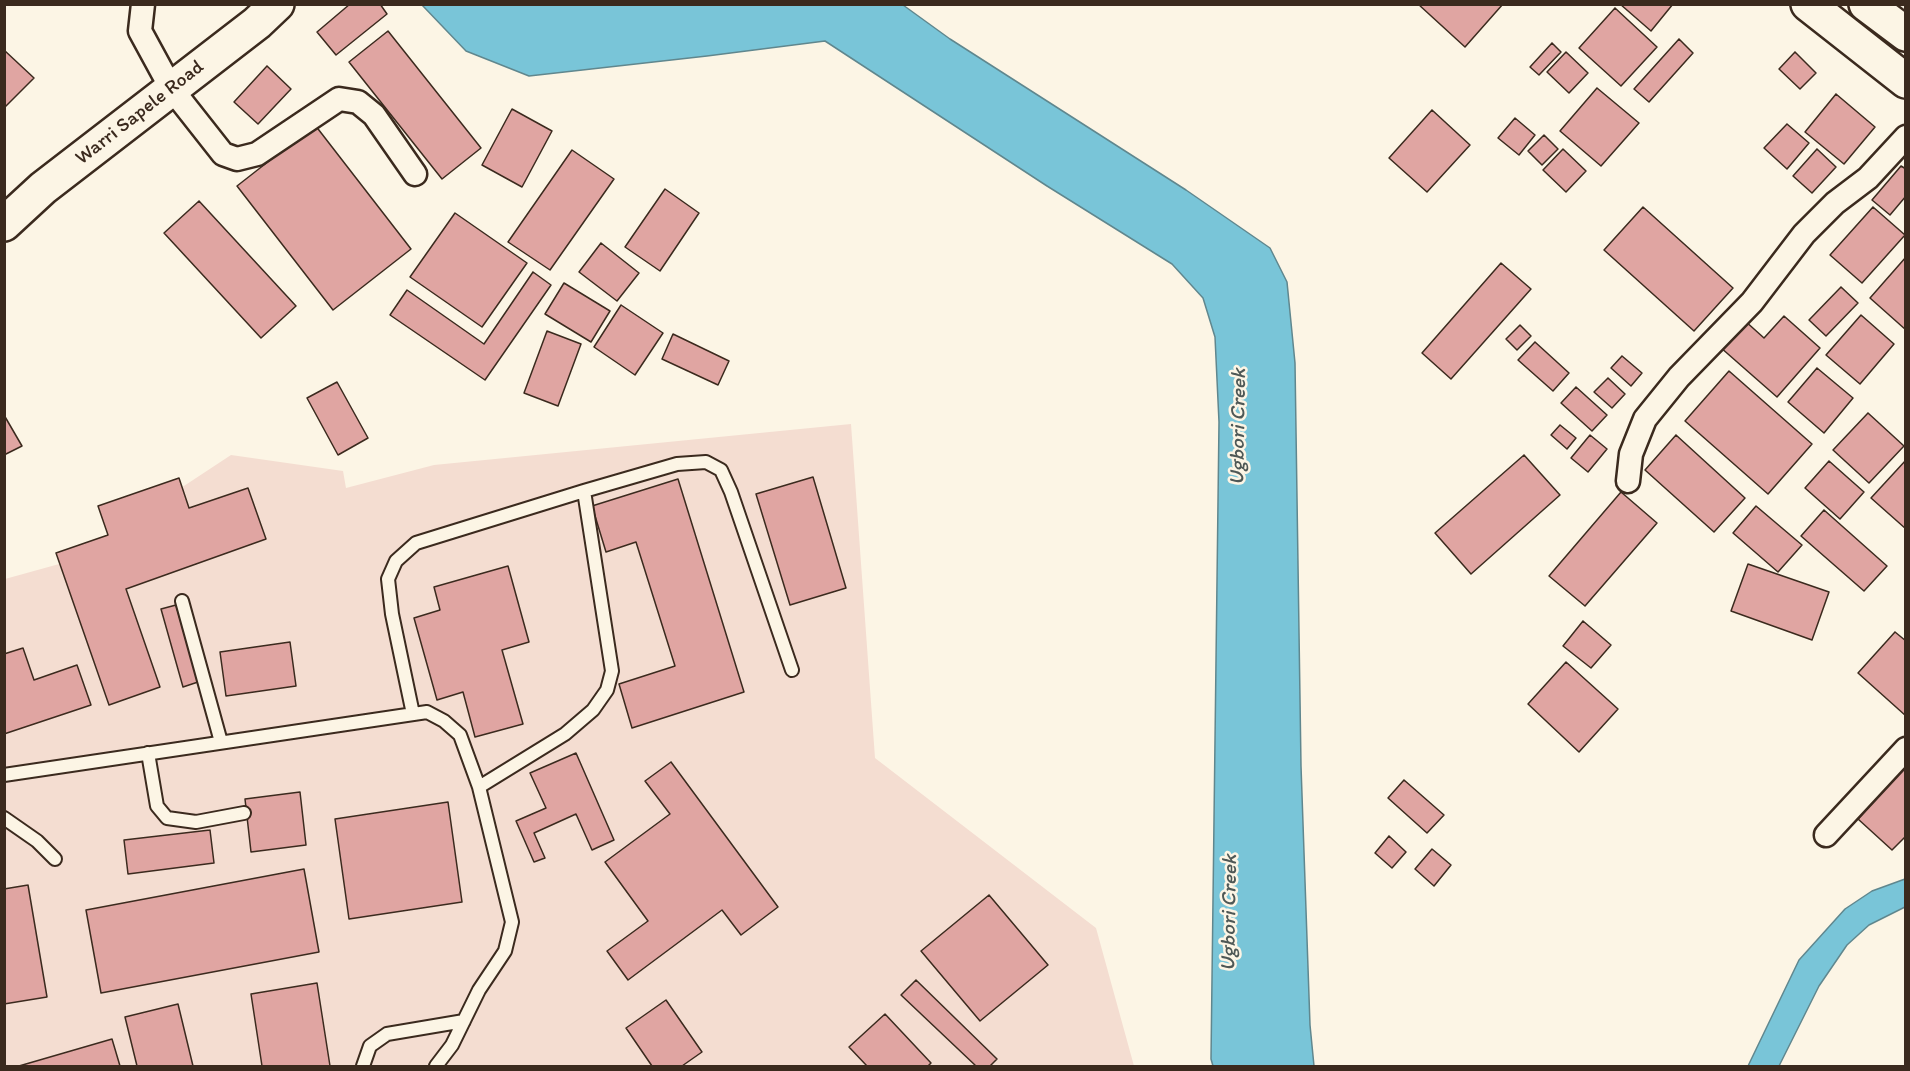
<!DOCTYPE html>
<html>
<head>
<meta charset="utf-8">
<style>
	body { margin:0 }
	#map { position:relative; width:1910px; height:1071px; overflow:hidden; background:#fcf5e5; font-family:Itim,sans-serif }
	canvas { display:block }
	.frame { position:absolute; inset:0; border:6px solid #3b2a1e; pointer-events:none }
</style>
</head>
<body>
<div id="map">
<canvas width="1910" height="1071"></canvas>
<div class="frame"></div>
</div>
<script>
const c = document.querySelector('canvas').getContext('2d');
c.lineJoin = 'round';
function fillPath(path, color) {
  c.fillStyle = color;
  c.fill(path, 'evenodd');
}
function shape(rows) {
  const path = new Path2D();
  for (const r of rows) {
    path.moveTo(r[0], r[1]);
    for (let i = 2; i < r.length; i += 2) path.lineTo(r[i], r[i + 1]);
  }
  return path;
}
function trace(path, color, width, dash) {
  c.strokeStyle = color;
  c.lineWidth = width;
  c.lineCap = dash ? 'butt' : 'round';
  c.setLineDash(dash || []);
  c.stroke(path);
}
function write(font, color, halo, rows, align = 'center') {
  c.font = font + ' Itim,sans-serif';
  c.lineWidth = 5;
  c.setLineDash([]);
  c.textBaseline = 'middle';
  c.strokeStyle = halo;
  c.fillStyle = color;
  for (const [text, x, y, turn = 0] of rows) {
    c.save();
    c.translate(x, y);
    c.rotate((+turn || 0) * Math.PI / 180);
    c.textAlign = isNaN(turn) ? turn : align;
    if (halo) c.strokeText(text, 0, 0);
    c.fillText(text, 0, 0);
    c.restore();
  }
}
fillPath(shape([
	[851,424,875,758,1096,928,1134,1066,5,1066,5,579,70,561,231,455,343,471,346,488,434,465]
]), '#f4ddd1');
const water = shape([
	[422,5,903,5,950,39,1186,190,1270,248,1287,282,1295,363,1301,766,1310,1025,1314,1066,1213,1066,1211,1059,1219,422,1215,337,1203,298,1172,264,1047,186,825,41,707,56,529,76,466,51,422,5],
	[1905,879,1905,907,1869,925,1847,945,1819,986,1779,1066,1748,1066,1799,960,1845,909,1872,891,1905,879]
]);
fillPath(water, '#79c5d8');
trace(water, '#60878e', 1.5);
const building = shape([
	[350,4,380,4,387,14,336,55,317,32,350,4],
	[1418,4,1503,4,1465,47,1418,4],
	[1620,4,1673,4,1651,31,1620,4],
	[1615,8,1657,47,1621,86,1579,48,1615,8],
	[388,31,481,148,442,179,349,62,388,31],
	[1679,39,1693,53,1649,102,1634,89,1679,39],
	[1552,43,1561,52,1539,75,1530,67,1552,43],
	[4,50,34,78,4,108,4,50],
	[1566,52,1588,73,1569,93,1547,72,1566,52],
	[1795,52,1816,73,1800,89,1779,69,1795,52],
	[267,66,291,89,258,124,234,102,267,66],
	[1597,88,1639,123,1601,166,1560,131,1597,88],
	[1836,94,1875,127,1844,164,1805,132,1836,94],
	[512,109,552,131,522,187,482,165,512,109],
	[1432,110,1470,145,1427,192,1389,158,1432,110],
	[1515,118,1535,135,1519,155,1498,138,1515,118],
	[1787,124,1809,143,1787,169,1764,148,1787,124],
	[315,125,411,249,333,310,237,186,315,125],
	[1544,135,1558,149,1542,165,1528,151,1544,135],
	[1563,149,1586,171,1566,192,1543,170,1563,149],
	[1817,149,1836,167,1812,193,1793,176,1817,149],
	[572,150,614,179,550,270,508,242,572,150],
	[1901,166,1906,169,1906,196,1890,215,1872,200,1901,166],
	[665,189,699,213,660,271,625,247,665,189],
	[199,201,296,306,261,338,164,233,199,201],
	[1643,207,1733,288,1694,331,1604,250,1643,207],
	[1873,207,1905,235,1862,283,1830,255,1873,207],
	[455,213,527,263,482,327,410,277,455,213],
	[601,243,639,273,617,301,579,272,601,243],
	[1906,257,1906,330,1870,298,1906,257],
	[1501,263,1531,289,1451,379,1422,353,1501,263],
	[533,272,551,285,485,380,390,315,407,290,484,344,533,272],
	[564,283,610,311,591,342,545,314,564,283],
	[1841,287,1858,303,1826,336,1809,320,1841,287],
	[621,305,663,333,635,375,594,347,621,305],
	[1861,315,1894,344,1860,384,1826,355,1861,315],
	[1784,316,1820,348,1777,397,1720,347,1744,320,1764,338,1784,316],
	[1520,325,1531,336,1517,350,1506,339,1520,325],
	[547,331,581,344,558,406,524,393,547,331],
	[673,334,729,361,718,385,662,359,673,334],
	[1535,342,1569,373,1553,391,1518,360,1535,342],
	[1622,356,1642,373,1631,386,1611,368,1622,356],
	[1817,368,1853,398,1824,433,1788,402,1817,368],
	[1729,371,1812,444,1768,494,1685,421,1729,371],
	[1608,378,1625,394,1612,408,1594,392,1608,378],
	[337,382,368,438,338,455,307,398,337,382],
	[1576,387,1607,415,1592,431,1561,403,1576,387],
	[1868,413,1904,446,1869,483,1833,450,1868,413],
	[4,415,22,446,4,455,4,415],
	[1560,425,1576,438,1567,449,1551,435,1560,425],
	[1590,435,1607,449,1588,472,1571,458,1590,435],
	[1676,435,1745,498,1714,532,1645,470,1676,435],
	[1524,455,1560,495,1471,574,1435,533,1524,455],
	[1906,460,1906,529,1871,498,1906,460],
	[1829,461,1864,492,1840,519,1805,488,1829,461],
	[813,477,846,588,790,605,756,494,813,477],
	[179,478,189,508,248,488,266,539,126,589,160,687,109,705,56,553,108,535,98,506,179,478],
	[678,479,744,692,632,728,619,684,675,666,636,542,606,552,592,506,678,479],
	[1621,492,1657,523,1585,606,1549,576,1621,492],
	[1756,506,1802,545,1778,572,1733,533,1756,506],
	[1824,510,1887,566,1864,591,1801,536,1824,510],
	[1748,564,1829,592,1812,640,1731,611,1748,564],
	[508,566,529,642,502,650,523,724,475,737,463,692,437,700,414,618,440,610,434,587,508,566],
	[176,605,198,682,183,687,161,609,176,605],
	[1583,621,1611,645,1591,668,1563,646,1583,621],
	[1895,632,1906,641,1906,716,1858,673,1895,632],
	[290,642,296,686,226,696,220,652,290,642],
	[23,648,34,680,77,665,91,705,4,734,4,654,23,648],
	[1566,662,1618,709,1579,752,1528,704,1566,662],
	[576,753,614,840,592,850,576,814,534,833,545,858,534,862,516,821,546,808,530,773,576,753],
	[671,762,778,907,741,935,722,910,628,980,607,951,648,921,605,862,670,814,645,781,671,762],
	[1906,766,1906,836,1892,850,1858,819,1906,766],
	[1404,780,1444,815,1427,833,1388,798,1404,780],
	[300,792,306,845,251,852,245,799,300,792],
	[448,802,462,902,349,919,335,819,448,802],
	[210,830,214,863,128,874,124,840,210,830],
	[1389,836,1406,852,1392,868,1375,853,1389,836],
	[1432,849,1451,865,1434,886,1415,869,1432,849],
	[304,869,319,952,101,993,86,910,304,869],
	[28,885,47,997,4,1004,4,889,28,885],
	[989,895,1048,965,980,1021,921,951,989,895],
	[916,980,997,1059,990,1066,976,1066,901,995,916,980],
	[317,983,330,1066,262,1066,251,994,317,983],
	[666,1000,702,1052,682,1066,652,1066,626,1028,666,1000],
	[178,1004,193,1066,137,1066,125,1017,178,1004],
	[885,1014,931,1063,928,1066,867,1066,849,1047,885,1014],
	[112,1039,120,1066,19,1066,112,1039]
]);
fillPath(building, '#e0a5a2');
trace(building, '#3b2a1e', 1.5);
const service = shape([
	[182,601,221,742],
	[413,714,392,614,388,579,396,561,416,543,584,491,677,464,706,462,721,470,731,492,792,670],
	[148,753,157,806,167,818,196,822,244,813],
	[4,775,427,712,444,721,460,735,479,787,512,922,505,951,479,990,452,1045,436,1066],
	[479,787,565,734,593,710,607,690,612,671,584,491],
	[4,818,37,841,55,859],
	[363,1066,370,1046,387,1034,464,1021]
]);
const minor = shape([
	[143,4,140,31,171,88,223,154,237,159,257,154,339,99,358,102,374,115,415,174],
	[1628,481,1631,454,1645,419,1679,377,1752,302,1804,234,1835,203,1868,178,1906,137],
	[1826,835,1906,749]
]);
const primary = shape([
	[1808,4,1906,81],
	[1866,4,1906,34],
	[4,224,43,188,257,23,277,4]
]);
trace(service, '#3b2a1e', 16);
trace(minor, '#3b2a1e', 27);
trace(primary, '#3b2a1e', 38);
trace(service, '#fcf5e5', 12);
trace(minor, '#fcf5e5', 22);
trace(primary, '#fcf5e5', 33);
write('20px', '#3b2a1e', '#fcf5e5', [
	["Warri Sapele Road",140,113,-38]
]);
write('italic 21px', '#4e5856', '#fcf5e5', [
	["Ugbori Creek",1239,427,-89],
	["Ugbori Creek",1230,913,-89]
]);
</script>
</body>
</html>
